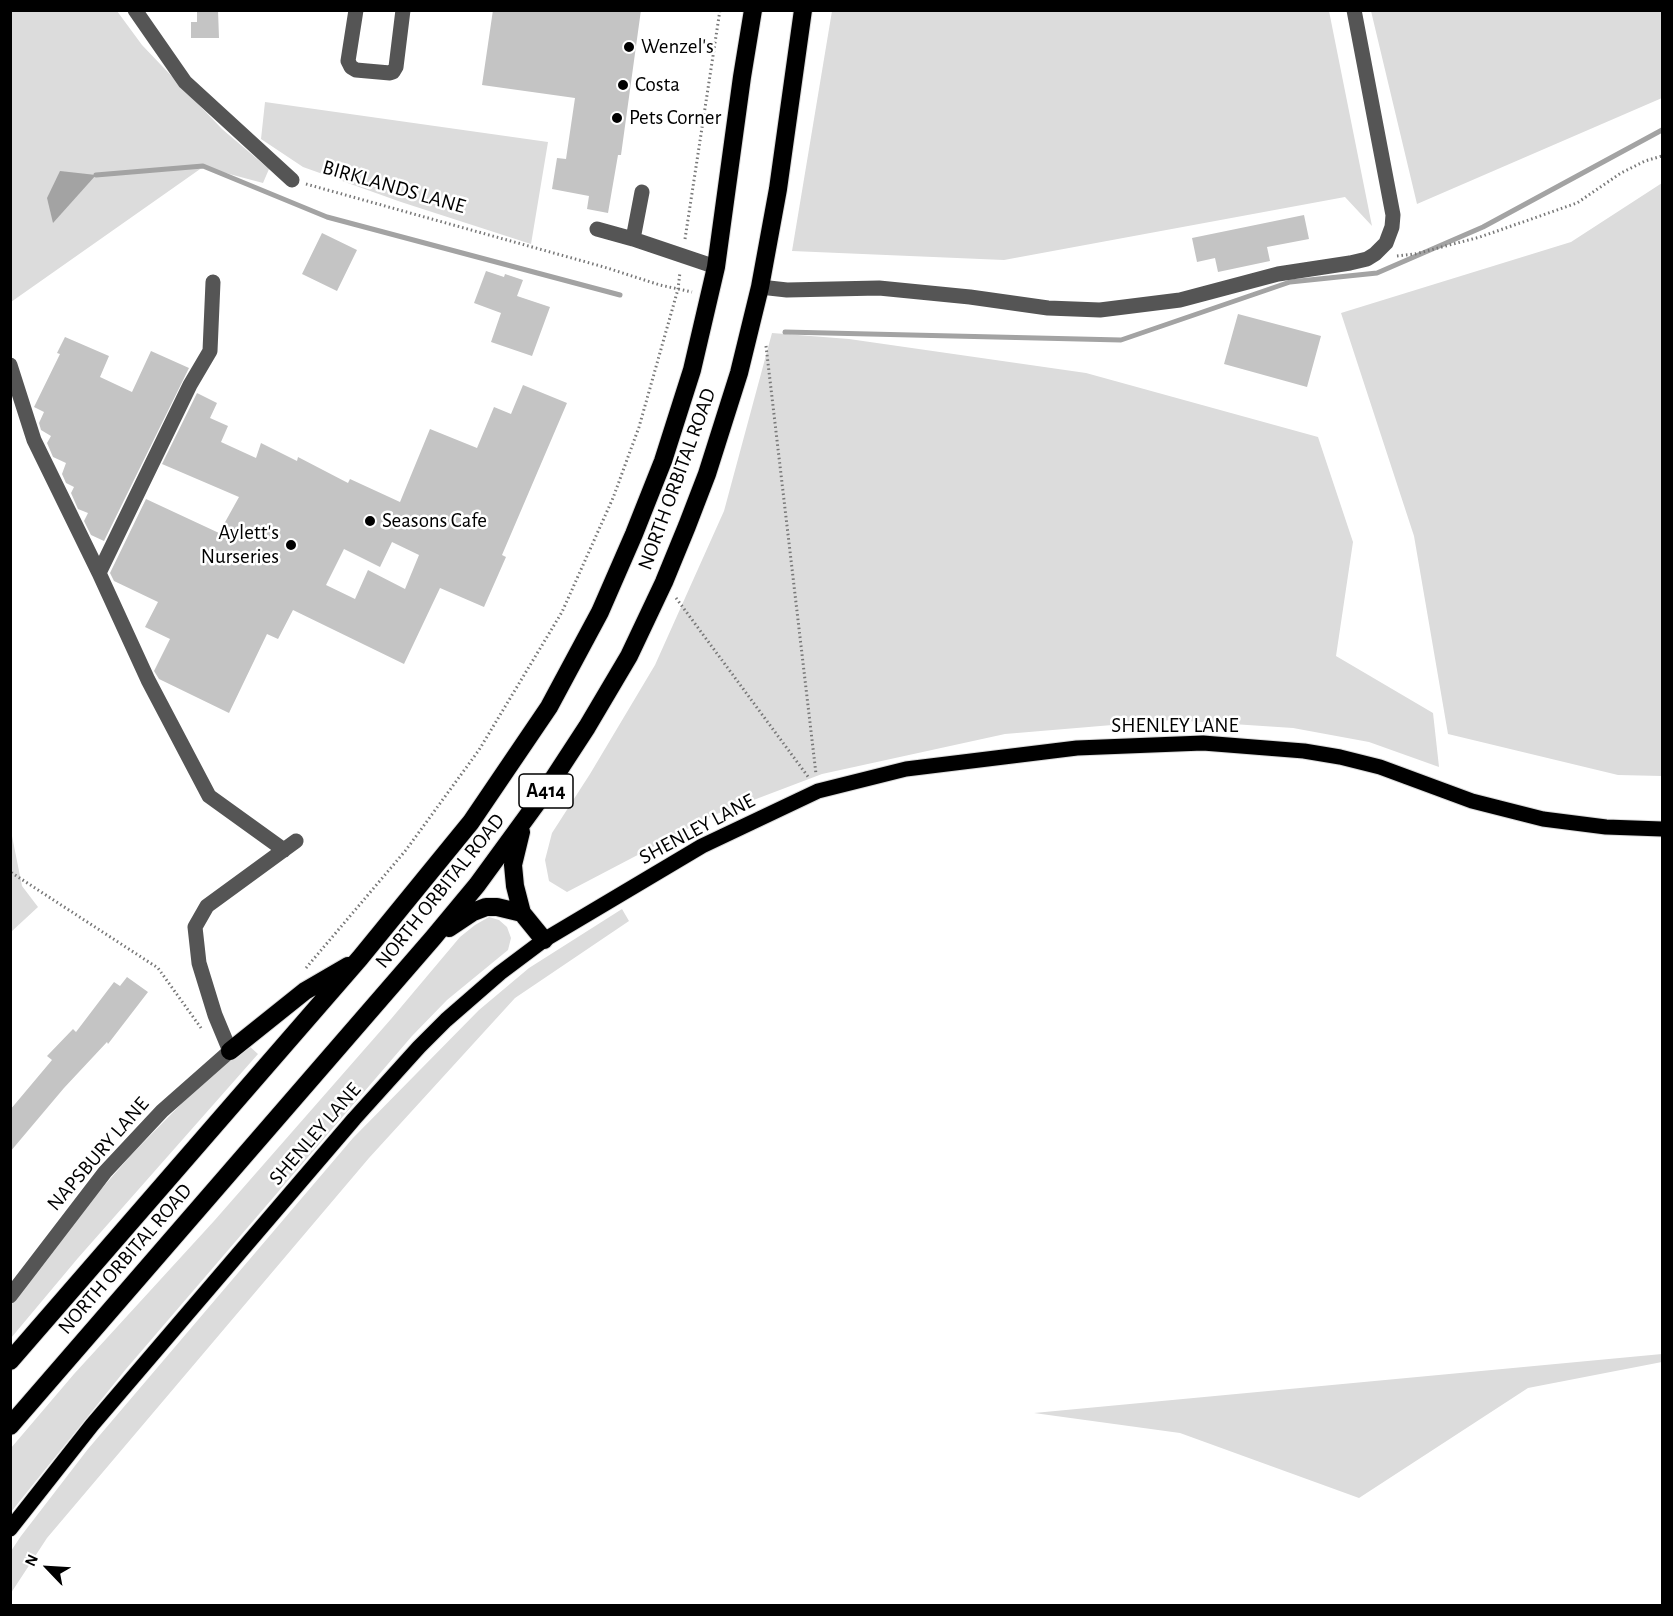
<!DOCTYPE html>
<html>
<head>
<meta charset="utf-8">
<style>
	body { margin:0 }
	#map { position:relative; width:1673px; height:1616px; overflow:hidden; background:#fff; font-family:"Alegreya Sans",sans-serif }
	canvas { display:block }
	.frame { position:absolute; inset:0; border:12px solid #000; pointer-events:none }
	.north { position:absolute; left:18px; top:1538px; width:60px; height:60px; -webkit-text-stroke:4px #fff; paint-order:stroke; rotate:295deg; font-size:16px; font-weight:700; line-height:24px; text-align:center; color:#000 }
	.north::after { content:''; display:block; margin:auto; width:21px; height:27px; background:#000; clip-path:polygon(50% 0,100% 100%,50% 72%,0 100%) }
</style>
</head>
<body>
<div id="map">
<canvas width="1673" height="1616"></canvas>
<div class="frame"></div>
<div class="north">N</div>
</div>
<script>
const c = document.querySelector('canvas').getContext('2d');
c.lineJoin = 'round';
function fillPath(path, color) {
  c.fillStyle = color;
  c.fill(path, 'evenodd');
}
function shape(rows) {
  const path = new Path2D();
  for (const r of rows) {
    path.moveTo(r[0], r[1]);
    for (let i = 2; i < r.length; i += 2) path.lineTo(r[i], r[i + 1]);
  }
  return path;
}
function trace(path, color, width, dash) {
  c.strokeStyle = color;
  c.lineWidth = width;
  c.lineCap = dash ? 'butt' : 'round';
  c.setLineDash(dash || []);
  c.stroke(path);
}
function write(font, color, halo, rows, align = 'center') {
  c.font = font + ' "Alegreya Sans",sans-serif';
  c.lineWidth = 5;
  c.setLineDash([]);
  c.textBaseline = 'middle';
  c.strokeStyle = halo;
  c.fillStyle = color;
  for (const [text, x, y, turn = 0] of rows) {
    c.save();
    c.translate(x, y);
    c.rotate((+turn || 0) * Math.PI / 180);
    c.textAlign = isNaN(turn) ? turn : align;
    if (halo) c.strokeText(text, 0, 0);
    c.fillText(text, 0, 0);
    c.restore();
  }
}
fillPath(shape([
	[10,11,117,11,142,45,222,129,269,169,263,183,203,167,11,302],
	[832,11,1329,11,1372,226,1345,197,1004,260,792,251],
	[1371,11,1662,11,1662,98,1417,204],
	[265,102,548,142,531,244,401,202,303,167,261,139],
	[1662,183,1662,776,1618,775,1448,734,1414,536,1341,313,1571,242],
	[772,333,849,339,1086,373,1318,437,1353,542,1336,656,1433,713,1439,767,1369,742,1293,728,1172,720,1005,734,822,774,714,815,567,892,549,881,545,860,552,833,590,774,655,665,724,511],
	[10,826,22,886,38,907,11,932],
	[622,909,629,921,515,998,369,1158,47,1538,11,1593,11,1551,21,1536,88,1449,353,1138,479,1010,529,968],
	[489,917,499,920,507,927,511,938,508,950,447,1000,412,1036,126,1369,11,1512,11,1448,74,1374,214,1221,391,1019,460,937,475,925],
	[248,1045,258,1054,78,1258,11,1338,10,1306,75,1219,132,1154,191,1094],
	[1662,1354,1662,1362,1528,1388,1359,1498,1180,1433,1034,1413]
]), '#dcdcdc');
fillPath(shape([
	[60,171,96,175,53,223,47,198]
]), '#a3a3a3');
trace(shape([
	[96,175,203,166,327,217,620,295],
	[785,332,1121,340,1290,282,1377,273,1483,227,1662,130]
]), '#a3a3a3', 5);
fillPath(shape([
	[197,10,218,10,219,38,191,38,191,22,197,22],
	[493,10,641,10,621,155,618,155,608,213,587,209,589,196,552,189,557,158,566,159,575,98,482,85],
	[1304,215,1309,239,1267,247,1270,261,1218,272,1215,258,1197,262,1192,238],
	[322,233,357,250,337,291,302,274],
	[486,271,504,277,505,274,523,280,517,296,550,307,532,356,491,342,501,313,474,303],
	[1238,314,1321,336,1307,387,1224,364],
	[65,337,109,356,100,377,132,392,151,351,189,368,104,541,91,535,84,521,88,513,78,509,71,493,74,487,66,483,62,474,66,463,53,457,47,443,51,436,41,430,39,423,44,412,34,407,60,354,57,353],
	[523,385,567,403,502,555,506,557,484,607,440,588,404,664,293,610,278,639,267,634,229,713,159,679,154,671,170,639,145,627,158,602,114,581,110,573,146,499,219,533,239,497,162,464,197,393,217,403,210,418,228,426,221,442,256,458,261,443,297,461,298,457,348,483,350,479,400,502,430,429,477,448,494,407,511,414],
	[392,542,419,555,405,589,368,570,355,599,326,585,344,549,380,567],
	[127,977,148,992,108,1044,107,1042,64,1088,10,1152,10,1110,52,1060,47,1056,73,1029,76,1032,114,982,120,986]
]), '#c4c4c4');
const major = shape([
	[10,1529,92,1425,354,1119,419,1047,446,1020,500,973,544,940,702,846,818,791,906,769,1077,748,1203,743,1304,751,1340,757,1380,767,1472,801,1543,819,1606,827,1662,829]
]);
const highway = shape([
	[521,832,513,865,515,886,522,913,544,940],
	[449,928,473,912,486,907,497,907,522,913],
	[230,1051,305,991,348,966],
	[10,1361,360,958,471,822,549,707,600,612,634,534,663,461,692,370,716,267,742,77,753,10],
	[10,1426,433,938,477,885,542,796,587,727,629,656,664,582,687,526,707,474,739,373,760,287,778,189,803,10]
]);
trace(major, '#dbdbdb', 17);
trace(highway, '#dbdbdb', 20);
trace(shape([
	[306,184,604,267,660,285,692,292],
	[685,239,720,10],
	[1397,256,1415,254,1480,237,1577,203,1621,173,1645,161,1662,156],
	[766,346,816,774],
	[676,598,809,778],
	[10,868,12,873,158,968,201,1028],
	[306,968,406,850,479,750,562,612,613,498,639,427,678,289,680,272]
]), '#777', 3, [1.5, 3]);
trace(shape([
	[135,10,185,82,292,180],
	[356,10,348,61,351,67,356,70,390,73,393,72,396,67,403,10],
	[597,229,633,239,716,267],
	[633,239,642,192],
	[760,287,787,290,879,288,970,297,1048,308,1100,310,1180,300,1278,274,1350,263,1367,259,1375,254,1386,243,1392,227,1393,215,1354,10],
	[10,365,34,440,99,573,148,680,209,796,284,850],
	[99,573,190,385,210,351,213,282],
	[10,1296,105,1172,162,1111,230,1051,215,1015,199,963,195,927,207,906,296,841]
]), '#555', 15);
trace(major, '#000', 15);
trace(highway, '#000', 18);
for (const [x, y, r, color] of [
	[629,47,6,"#000"],
	[623,85,6,"#000"],
	[617,118,6,"#000"],
	[370,521,6,"#000"],
	[291,545,6,"#000"]
]) {
  const dot = new Path2D();
  dot.arc(x, y, r, 0, 2 * Math.PI);
  c.fillStyle = color;
  c.fill(dot);
  trace(dot, '#fff', 2);
}
for (const [x, y, w] of [
	[546,791,54]
]) {
  const box = new Path2D();
  box.roundRect(x - w / 2, y - 17, w, 34, 4.5);
  c.fillStyle = '#fff';
  c.fill(box);
  trace(box, '#000', 1.5);
}
write('bold 20px', '#000', null, [
	["A414",546,791]
]);
write('21px', '#000', '#fff', [
	["Wenzel's",641,47],
	["Costa",635,85],
	["Pets Corner",629,118],
	["Seasons Cafe",382,521],
	["Aylett's",279,533,"right"],
	["Nurseries",279,557,"right"]
], 'left');
write('21px', '#000', '#fff', [
	["BIRKLANDS LANE",394,187,16],
	["NORTH ORBITAL ROAD",677,479,-70],
	["SHENLEY LANE",1175,726],
	["SHENLEY LANE",697,829,-28],
	["NORTH ORBITAL ROAD",440,891,-51],
	["SHENLEY LANE",315,1134,-49],
	["NAPSBURY LANE",98,1154,-49],
	["NORTH ORBITAL ROAD",125,1259,-49]
]);
</script>
</body>
</html>
